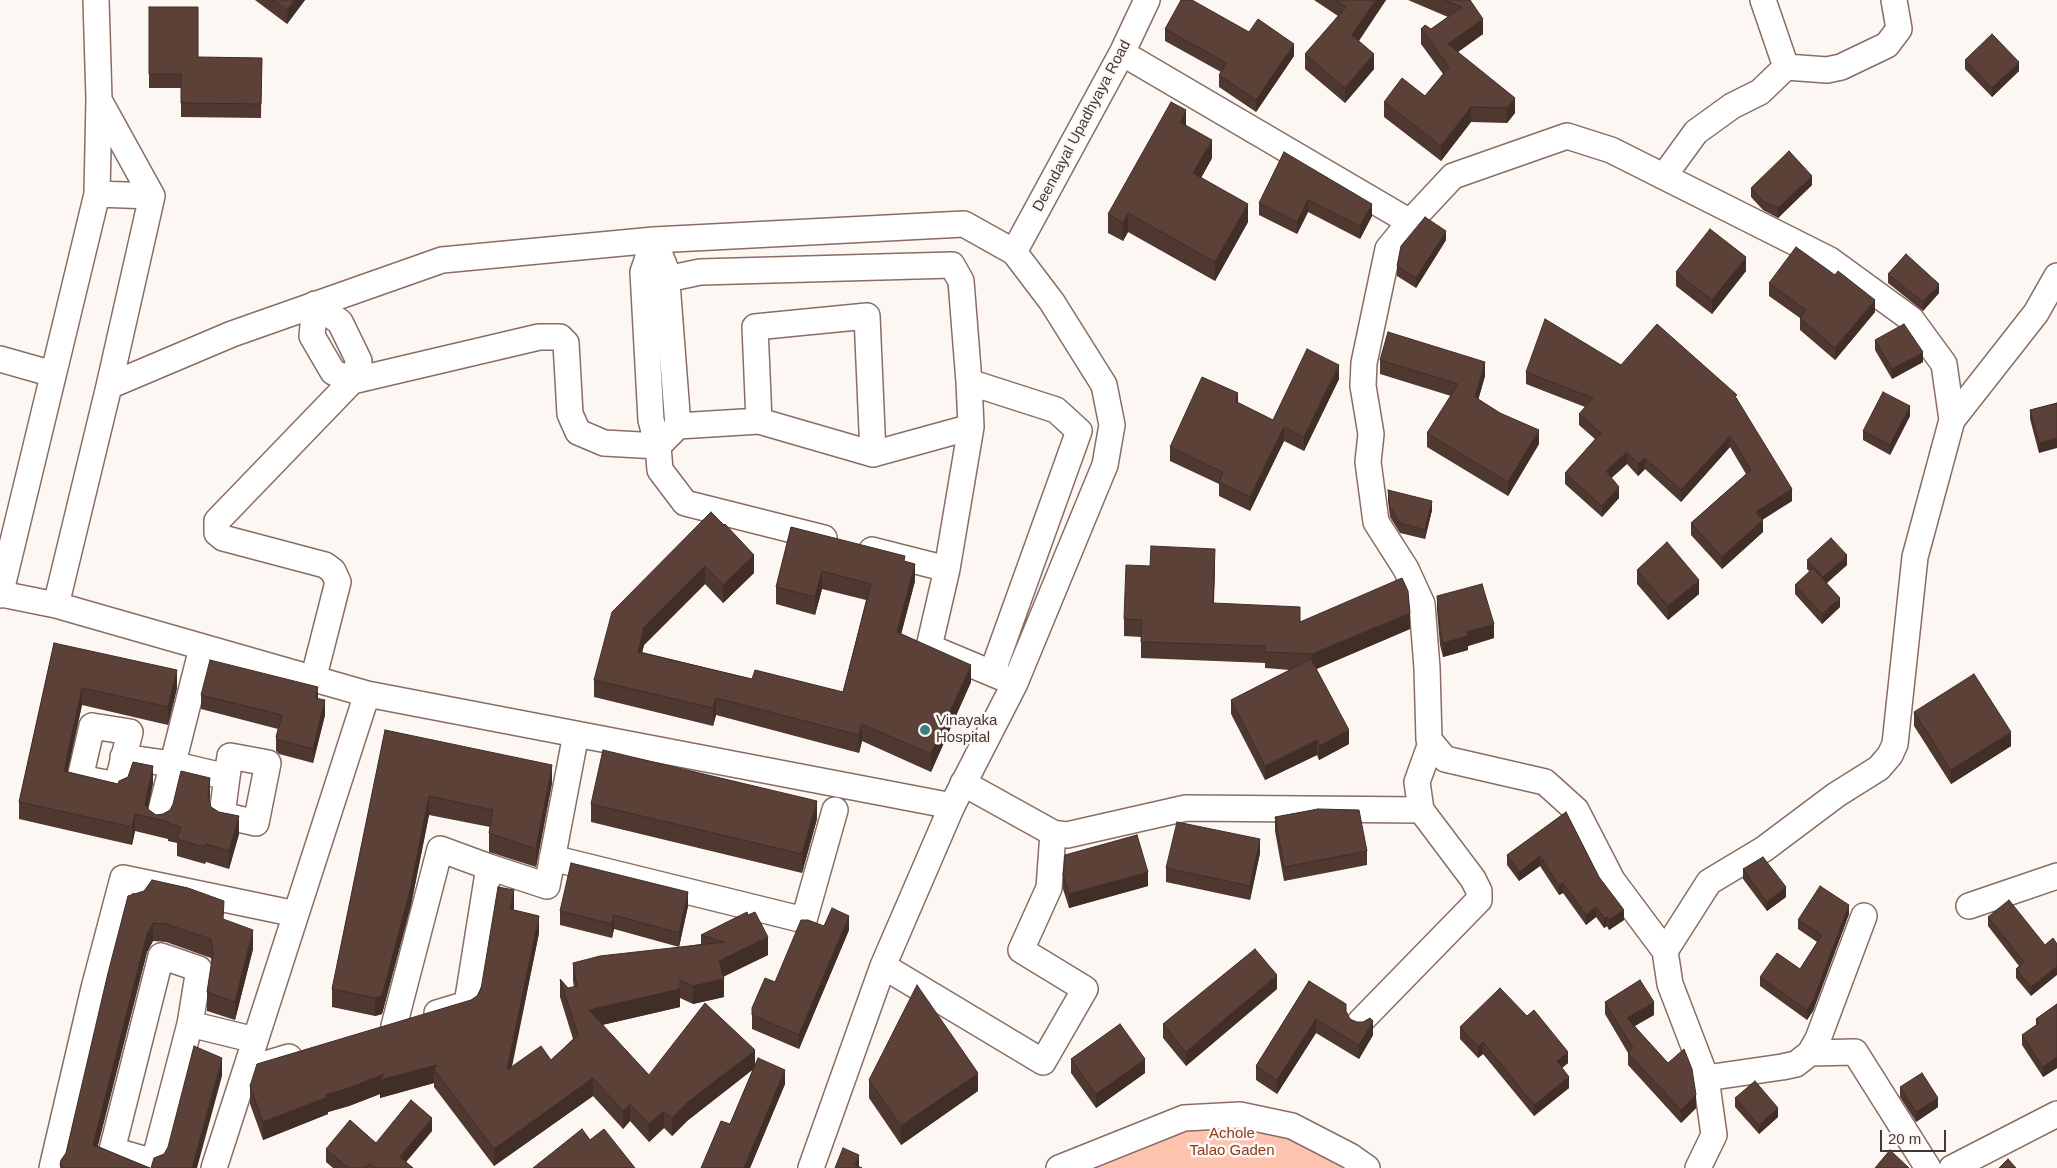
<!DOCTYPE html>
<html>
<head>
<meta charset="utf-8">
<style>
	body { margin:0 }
	#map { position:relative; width:2057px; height:1168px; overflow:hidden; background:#fdf7f4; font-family:Arial,sans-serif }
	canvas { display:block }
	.scale { position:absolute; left:1880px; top:1130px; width:66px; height:22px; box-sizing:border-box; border:2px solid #443733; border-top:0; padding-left:6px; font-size:15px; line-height:18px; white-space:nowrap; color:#443733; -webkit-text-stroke:4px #fdf7f4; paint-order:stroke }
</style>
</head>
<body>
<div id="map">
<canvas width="2057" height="1168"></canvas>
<div class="scale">20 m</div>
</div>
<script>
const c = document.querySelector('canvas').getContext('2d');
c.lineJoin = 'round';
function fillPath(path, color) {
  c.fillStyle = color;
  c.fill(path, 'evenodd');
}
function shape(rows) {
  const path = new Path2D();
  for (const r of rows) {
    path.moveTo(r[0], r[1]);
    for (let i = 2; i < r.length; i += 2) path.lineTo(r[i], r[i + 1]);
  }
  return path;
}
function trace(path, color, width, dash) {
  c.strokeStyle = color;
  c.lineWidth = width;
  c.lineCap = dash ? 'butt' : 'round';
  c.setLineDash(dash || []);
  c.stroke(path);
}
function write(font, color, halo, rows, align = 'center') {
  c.font = font + ' Arial,sans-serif';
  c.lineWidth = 5;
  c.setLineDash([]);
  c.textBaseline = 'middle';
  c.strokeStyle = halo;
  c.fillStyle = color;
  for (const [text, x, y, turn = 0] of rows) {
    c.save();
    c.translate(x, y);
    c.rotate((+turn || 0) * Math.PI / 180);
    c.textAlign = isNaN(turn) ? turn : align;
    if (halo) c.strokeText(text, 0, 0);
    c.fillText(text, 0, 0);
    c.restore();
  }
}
fillPath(shape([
	[1240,1115,1367,1168,1059,1168,1081,1158]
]), '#fdc3af');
const street = shape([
	[1763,0,1786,67],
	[1122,53,1410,222],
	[1664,176,1696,132,1732,106,1760,92,1786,67,1827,70,1841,67,1887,45,1899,29,1894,0],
	[97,194,152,196],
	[654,240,643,272,651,420,658,446,660,470,685,503,824,538],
	[1014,252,1122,53,1147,0],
	[667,279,700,272,952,265,961,281,969,382,971,427,947,569,929,647,1015,683],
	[315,304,340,322,359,361,352,381,333,372,312,336,315,304],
	[0,359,53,374],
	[969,382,1056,410,1079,431,992,673],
	[109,386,232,334,442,260,654,240,964,224,1014,252,1052,302,1104,385,1112,425,1105,465,1015,683,952,806,883,966,811,1168],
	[1952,420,2036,313,2057,276],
	[678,426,759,421],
	[873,454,867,316,755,327,759,421,873,454,971,427],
	[872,550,947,569],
	[1,594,56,605,367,694,952,806],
	[0,595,97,194,99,99,96,0],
	[56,605,109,386,152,196,99,100],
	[313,680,338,582,333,571,325,565,223,538,217,533,217,521,352,381,539,337,560,337,566,343,570,414,578,432,604,443,658,446,678,426,666,270,654,240],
	[92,726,130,732,117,785,80,778,92,726],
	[123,757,172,764,227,777,230,756,268,763,256,823,222,815,227,777],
	[963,783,1053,833,1067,835,1186,808,1421,810],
	[159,818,202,648],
	[552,858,804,920,835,810],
	[1969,906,2057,876],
	[1665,951,1612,880,1576,810,1545,782,1445,759,1429,740,1427,668,1422,604,1406,569,1376,522,1368,462,1371,434,1363,386,1364,363,1388,249,1410,222,1453,176,1567,136,1611,150,1830,260,1911,319,1944,364,1952,420,1915,557,1895,744,1890,755,1879,768,1836,795,1764,849,1709,882,1665,951,1670,984,1706,1078,1714,1135,1698,1168],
	[161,956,199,969,190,1024,154,1162,112,1150,161,956],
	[883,966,1043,1062,1085,989,1021,950,1049,888,1053,833],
	[437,1013,467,1004,489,867,547,886,576,734],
	[1360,1022,1479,900,1479,891,1473,879,1421,810,1417,782,1431,743],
	[190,1024,255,1040],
	[394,1026,440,849,489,867],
	[1810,1053,1855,1052,1928,1168],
	[246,1070,289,1057],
	[1706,1078,1782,1067,1796,1064,1810,1053,1818,1039,1864,916],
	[52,1168,94,988,123,878,296,914],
	[214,1168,367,694],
	[1059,1168,1184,1118,1240,1115,1292,1126,1350,1156,1367,1168],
	[1952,1168,2057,1114]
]);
trace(street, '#896d63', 28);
trace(street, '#fff', 25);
fillPath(shape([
	[255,0,305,0,287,24],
	[1314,0,1386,0,1359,41,1374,69,1345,103,1305,69,1305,54,1338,16],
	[1408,0,1470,0,1483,34,1458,52,1515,113,1507,123,1471,122,1441,161,1384,117,1384,102,1425,96,1443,74,1421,44,1421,29,1431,29,1448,17],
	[149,7,198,57,262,58,261,118,181,117,181,88,149,88],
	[1165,29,1249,32,1294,56,1256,112,1219,87,1219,75,1221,72,1165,41],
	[1965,60,2019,71,1992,97,1965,69],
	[1186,125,1212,158,1201,178,1248,222,1215,281,1128,232,1123,241,1108,233,1108,214],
	[1284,152,1372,216,1360,239,1308,212,1297,234,1259,215,1259,203],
	[1812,185,1778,218,1763,210,1751,197,1751,188],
	[1446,240,1416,288,1397,276,1397,266],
	[1746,271,1712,314,1676,286,1676,272],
	[1888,274,1939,293,1923,311,1888,283],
	[1769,283,1875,312,1835,360,1800,330,1800,318,1769,296],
	[1875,340,1923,362,1892,379,1875,350],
	[1380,360,1485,376,1478,400,1500,413,1539,444,1508,496,1427,447,1427,433,1451,396,1380,374],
	[1621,365,1737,399,1792,501,1762,519,1763,532,1722,569,1691,535,1691,523,1746,474,1730,447,1681,502,1645,469,1638,476,1627,464,1611,478,1619,498,1602,517,1565,484,1565,473,1595,439,1579,425,1579,414,1585,407,1526,384,1526,372],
	[1339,379,1304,451,1284,441,1250,511,1219,496,1219,484,1170,461,1170,447,1238,403,1273,420],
	[2057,403,2039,453,2030,419,2030,410],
	[1910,416,1890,455,1863,440,1863,431],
	[1388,491,1432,510,1425,539,1400,533,1390,517,1388,501],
	[711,512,754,573,723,603,705,584,644,645,642,652,752,679,843,692,866,600,822,589,815,615,776,604,776,587,791,527,905,561,915,581,901,634,971,682,931,772,862,741,859,753,716,715,713,726,594,697,594,680],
	[1807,560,1847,565,1827,583,1840,607,1822,624,1795,594,1795,585,1810,572,1807,569],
	[1215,565,1214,603,1300,621,1410,629,1316,669,1349,744,1319,760,1317,755,1265,780,1231,714,1231,700,1290,670,1265,668,1265,663,1141,658,1141,637,1124,636,1124,619,1150,566],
	[1637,570,1699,594,1668,620,1637,584],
	[1437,596,1494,638,1468,646,1468,650,1443,657,1440,645,1437,610],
	[54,643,177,688,168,725,82,705,67,772,118,784,153,783,148,809,149,810,156,815,163,814,210,795,209,802,211,807,239,834,229,869,206,862,205,864,177,856,177,843,168,841,168,839,135,831,132,845,19,819,19,802],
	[201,695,318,698,325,715,313,763,279,754,276,751,276,737,278,729,201,709],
	[1914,712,2011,746,1951,784,1914,726],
	[385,730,552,783,536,867,489,852,489,833,490,827,429,815,411,905,382,1014,375,1016,332,1007,332,989],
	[591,804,817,819,802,873,591,822],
	[1566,812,1599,877,1624,920,1609,930,1607,926,1604,928,1596,917,1586,925,1563,893,1559,895,1540,866,1519,881,1507,865,1507,855],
	[1275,817,1367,851,1367,865,1284,881,1275,831],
	[1260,853,1250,900,1166,882,1166,868],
	[1743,869,1786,897,1767,911,1743,879],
	[1063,875,1148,886,1069,908,1063,889],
	[128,896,224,919,253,949,235,1020,207,1011,207,992,212,962,211,958,166,942,153,941,147,952,98,1146,150,1168,60,1168,60,1165,66,1153],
	[688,906,679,947,614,929,612,938,560,925,560,911],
	[514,908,513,910,539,933,512,1067,551,1060,573,1039,560,997,560,979,568,988,574,987,573,981,573,963,701,944,701,935,748,915,768,955,723,976,724,997,693,1004,680,998,680,1007,602,1025,649,1075,755,1064,785,1084,750,1168,701,1168,730,1124,753,1069,687,1121,672,1136,664,1128,649,1142,630,1121,623,1129,593,1096,494,1166,434,1087,434,1083,380,1098,380,1094,349,1106,328,1112,328,1114,263,1140,250,1104,250,1086,471,1000,477,996],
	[1849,914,1813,1011,1807,1020,1760,986,1760,977,1800,969,1817,942,1798,929,1798,920],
	[1988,917,2045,945,2031,996,2016,978,2016,969,2019,966,1988,926],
	[824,926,849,930,799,1049,752,1029,752,1008],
	[1309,981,1346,1012,1350,1019,1373,1035,1359,1059,1316,1033,1277,1094,1256,1080,1256,1066],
	[1277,989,1186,1066,1163,1038,1163,1024],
	[1605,1002,1654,1015,1635,1026,1696,1108,1681,1123,1628,1065,1628,1053,1605,1014],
	[2057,1004,2057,1068,2043,1077,2022,1045,2022,1035,2036,1025,2036,1019],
	[1460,1027,1568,1063,1562,1068,1569,1088,1534,1116,1483,1054,1478,1058,1460,1039],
	[1071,1059,1145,1073,1096,1108,1071,1073],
	[869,1080,978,1091,901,1145,869,1098],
	[1900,1087,1938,1107,1916,1122,1900,1097],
	[1735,1098,1778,1117,1759,1134,1735,1107],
	[432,1131,406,1162,413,1168,333,1168,326,1162,326,1149,376,1143]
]), '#4e3830');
fillPath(shape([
	[295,0,305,0,287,24,287,10],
	[1376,0,1386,0,1352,50,1352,35],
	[1483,19,1483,34,1448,59,1448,44],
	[1294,44,1294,56,1256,112,1256,100],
	[1374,54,1374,69,1345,103,1345,88],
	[2019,62,2019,71,1992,97,1992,88],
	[1515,98,1515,113,1507,123,1507,108],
	[1471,107,1471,122,1441,161,1441,146],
	[1186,110,1186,129,1180,122],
	[1212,140,1212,158,1193,192,1193,173],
	[1812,176,1812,185,1778,218,1778,208],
	[1308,200,1308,212,1297,234,1297,222],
	[1248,204,1248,222,1215,281,1215,262],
	[1372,204,1372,216,1360,239,1360,226],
	[1128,213,1128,232,1123,241,1123,223],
	[1446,231,1446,240,1416,288,1416,278],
	[1746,257,1746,271,1712,314,1712,300],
	[1939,284,1939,293,1923,311,1923,302],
	[1875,300,1875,312,1835,360,1835,348],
	[1923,352,1923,362,1892,379,1892,369],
	[1485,362,1485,376,1475,411,1475,397],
	[1339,365,1339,379,1304,451,1304,437],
	[1238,393,1238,407,1235,401],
	[1910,406,1910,416,1890,455,1890,445],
	[1284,427,1284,441,1250,511,1250,497],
	[1539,430,1539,444,1508,496,1508,482],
	[1730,436,1730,447,1681,502,1681,490],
	[2057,438,2057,448,2039,453,2039,443],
	[1627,452,1627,464,1606,483,1606,471],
	[1645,458,1645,469,1638,476,1638,464],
	[1619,487,1619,498,1602,517,1602,506],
	[1792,489,1792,501,1756,524,1756,512],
	[1432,501,1432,510,1425,539,1425,530],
	[1763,520,1763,532,1722,569,1722,557],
	[1215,549,1215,565,1213,620,1213,603],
	[754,555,754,573,723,603,723,585],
	[1847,555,1847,565,1823,586,1823,577],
	[915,564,915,581,897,650,897,632],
	[705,566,705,584,644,645,638,669,638,652,644,627],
	[822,571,822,589,815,615,815,597],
	[1699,580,1699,594,1668,620,1668,606],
	[1840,598,1840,607,1822,624,1822,614],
	[1410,613,1410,629,1312,671,1312,654],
	[1494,624,1494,638,1468,646,1468,650,1443,657,1443,643,1467,632],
	[971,665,971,682,931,772,931,754],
	[177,670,177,688,168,725,168,707],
	[318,687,318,701,315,698],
	[82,688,82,705,64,788,64,771],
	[716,698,716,715,713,726,713,708],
	[325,700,325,715,313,763,313,749],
	[862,724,862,741,859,753,859,735],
	[1349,730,1349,744,1319,760,1319,746],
	[2011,732,2011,746,1951,784,1951,770],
	[1317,740,1317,755,1265,780,1265,766],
	[552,765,552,783,536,867,536,849],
	[153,766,153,783,146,816,145,804],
	[210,778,210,795,208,814,208,796],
	[429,796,429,815,411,905,382,1014,375,1016,375,998],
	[817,801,817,819,802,873,802,854],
	[135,814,135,831,132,845,132,827],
	[239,816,239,834,229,869,229,851],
	[1260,839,1260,853,1250,900,1250,886],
	[1540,856,1540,866,1519,881,1519,872],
	[1148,872,1148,886,1069,908,1069,894],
	[1563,883,1563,893,1559,895,1559,886],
	[1786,887,1786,897,1767,911,1767,902],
	[514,890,514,908,510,927,510,909],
	[688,892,688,906,679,947,679,933],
	[1849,905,1849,914,1813,1011,1807,1020,1807,1010],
	[1596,907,1596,917,1586,925,1586,915],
	[1624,910,1624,920,1609,930,1609,920],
	[614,915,614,929,612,938,612,924],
	[539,916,539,933,507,1088,507,1070],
	[849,916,849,930,799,1049,799,1035],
	[1607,917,1607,926,1604,928,1604,918],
	[153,923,153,941,147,952,93,1163,93,1145,147,934],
	[253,930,253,949,235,1020,235,1002],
	[768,937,768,955,719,979,719,961],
	[2057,966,2057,975,2031,996,2031,987],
	[1277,975,1277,989,1186,1066,1186,1052],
	[724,979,724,997,693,1004,693,986],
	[680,989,680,1007,589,1028,589,1010],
	[1654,1002,1654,1015,1627,1030,1627,1018],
	[1316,1019,1316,1033,1277,1094,1277,1080],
	[1373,1021,1373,1035,1359,1059,1359,1045],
	[1483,1042,1483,1054,1478,1058,1478,1047],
	[755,1050,755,1068,687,1121,672,1136,672,1118,687,1103],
	[1568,1052,1568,1063,1557,1072,1557,1061],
	[2057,1057,2057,1068,2043,1077,2043,1067],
	[222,1058,222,1076,197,1168,192,1168],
	[1145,1059,1145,1073,1096,1108,1096,1094],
	[437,1065,434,1069,434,1083,380,1098,380,1094,349,1106,328,1112,328,1114,263,1140,263,1122,325,1095,384,1074],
	[785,1070,785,1084,750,1168,744,1168],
	[978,1073,978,1091,901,1145,901,1126],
	[1569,1077,1569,1088,1534,1116,1534,1105],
	[593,1078,593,1096,494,1166,494,1149],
	[1696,1095,1696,1108,1681,1123,1681,1110],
	[1938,1098,1938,1107,1916,1122,1916,1112],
	[630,1104,630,1121,623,1129,623,1111],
	[1778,1108,1778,1117,1759,1134,1759,1125],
	[664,1111,664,1128,649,1142,649,1124],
	[432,1118,432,1131,401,1168,400,1157],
	[859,1155,859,1168,855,1165]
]), '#402e27');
const building = shape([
	[273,0,295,0,287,10,273,0],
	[1181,0,1192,0,1249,32,1258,19,1294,44,1256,100,1219,75,1227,63,1165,29,1181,0],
	[1336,0,1376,0,1352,35,1374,54,1345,88,1305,54,1346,7,1336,0],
	[1444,0,1470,0,1483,19,1448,44,1515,98,1507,108,1471,107,1441,146,1384,102,1402,78,1425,96,1449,67,1421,29,1425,25,1431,29,1462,7,1444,0],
	[149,7,198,7,198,57,262,58,261,104,181,103,181,74,149,74,149,7],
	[1992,34,2019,62,1992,88,1965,60,1992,34],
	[1171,102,1186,110,1180,122,1212,140,1193,173,1248,204,1215,262,1128,213,1123,223,1108,214,1171,102],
	[1789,151,1812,176,1778,208,1763,201,1751,188,1789,151],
	[1284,152,1372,204,1360,226,1308,200,1297,222,1259,203,1284,152],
	[1425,217,1446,231,1416,278,1397,266,1401,246,1425,217],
	[1710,229,1746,257,1712,300,1676,272,1710,229],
	[1796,247,1835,275,1838,271,1875,300,1835,348,1800,318,1806,310,1769,283,1796,247],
	[1906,254,1939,284,1923,302,1888,274,1906,254],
	[1545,319,1621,365,1657,324,1737,395,1735,396,1792,489,1756,512,1763,520,1722,557,1691,523,1751,470,1730,436,1681,490,1645,458,1638,464,1627,452,1606,471,1619,487,1602,506,1565,473,1601,433,1579,414,1593,398,1526,372,1545,319],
	[1904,324,1923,352,1892,369,1875,340,1904,324],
	[1388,332,1485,362,1475,397,1500,413,1539,430,1508,482,1427,433,1458,384,1380,360,1388,332],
	[1307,349,1339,365,1304,437,1284,427,1250,497,1219,482,1223,472,1170,447,1202,377,1238,393,1235,401,1273,420,1307,349],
	[1883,392,1910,406,1890,445,1863,431,1883,392],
	[2057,403,2057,438,2039,443,2030,410,2057,403],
	[1388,490,1432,501,1425,530,1400,523,1390,507,1388,490],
	[711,512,724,525,725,524,754,555,723,585,705,566,644,627,638,652,752,679,755,670,843,692,871,584,822,571,815,597,776,587,791,527,905,556,904,561,915,564,897,632,971,665,931,754,862,724,859,735,716,698,713,708,594,680,612,612,711,512],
	[1831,538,1847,555,1823,577,1807,560,1831,538],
	[1667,542,1699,580,1668,606,1637,570,1667,542],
	[1151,546,1215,549,1213,603,1300,607,1300,622,1402,578,1408,591,1410,613,1312,654,1265,652,1265,646,1141,642,1142,620,1124,619,1126,565,1150,566,1151,546],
	[1813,568,1840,598,1822,614,1795,585,1813,568],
	[1482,584,1494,624,1467,632,1468,636,1443,643,1440,631,1437,596,1482,584],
	[54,643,177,670,168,707,82,688,64,771,118,784,119,781,128,777,133,762,153,766,145,804,149,810,156,815,163,814,170,810,173,804,181,771,210,778,208,796,211,807,219,812,239,816,229,851,206,844,205,847,177,839,181,827,168,823,169,822,135,814,132,827,19,802,54,643],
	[1311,659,1349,730,1319,746,1317,740,1265,766,1231,700,1311,659],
	[210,660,318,687,315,698,325,700,313,749,279,740,276,737,282,715,201,695,210,660],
	[1974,674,2011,732,1951,770,1914,712,1974,674],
	[385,730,552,765,536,849,489,833,493,810,429,796,411,887,382,996,375,998,332,989,385,730],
	[603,750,817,801,802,854,591,804,603,750],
	[1318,809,1359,810,1367,851,1284,867,1275,817,1318,809],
	[1566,812,1599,877,1624,910,1609,920,1607,917,1604,918,1596,907,1586,915,1563,883,1559,886,1540,856,1519,872,1507,855,1566,812],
	[1177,822,1260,839,1250,886,1166,868,1177,822],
	[1137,835,1148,872,1069,894,1063,875,1065,855,1137,835],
	[1763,857,1786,887,1767,902,1743,869,1763,857],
	[571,863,688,892,679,933,614,915,612,924,560,911,571,863],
	[152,880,188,888,224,901,223,919,253,930,235,1002,207,992,213,953,211,939,166,924,153,923,147,934,93,1145,150,1168,66,1168,60,1165,61,1160,66,1153,108,973,128,896,144,891,152,880],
	[1820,886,1849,905,1813,1001,1807,1010,1760,977,1777,953,1800,969,1822,935,1798,920,1820,886],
	[498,887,514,890,510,909,539,916,507,1070,541,1046,551,1060,578,1035,560,979,568,988,577,986,573,963,600,956,725,942,701,935,747,912,748,915,755,912,768,937,719,961,724,979,693,986,680,980,680,989,589,1010,649,1075,705,1003,755,1050,687,1103,672,1118,664,1111,649,1124,630,1104,623,1111,593,1078,494,1149,434,1069,437,1065,380,1080,384,1074,349,1088,325,1095,328,1097,263,1122,250,1086,257,1064,471,1000,477,996,481,989,498,887],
	[2009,900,2045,945,2053,938,2057,944,2057,966,2031,987,2016,969,2024,962,1988,917,2009,900],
	[832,908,849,916,799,1035,752,1015,752,1008,765,978,775,982,801,920,808,920,824,926,832,908],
	[1255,949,1277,975,1186,1052,1163,1024,1255,949],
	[1640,980,1654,1002,1627,1018,1668,1063,1684,1049,1692,1069,1696,1095,1681,1110,1628,1053,1633,1048,1605,1002,1640,980],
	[1309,981,1346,1004,1346,1011,1350,1019,1357,1022,1363,1022,1370,1018,1373,1021,1359,1045,1316,1019,1277,1080,1256,1066,1309,981],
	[917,985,978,1073,901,1126,869,1080,917,985],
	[1500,988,1527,1016,1534,1010,1568,1052,1557,1061,1569,1077,1534,1105,1483,1042,1478,1047,1460,1027,1500,988],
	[2057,1004,2057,1057,2043,1067,2022,1035,2039,1023,2036,1019,2057,1004],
	[1120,1024,1145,1059,1096,1094,1071,1059,1120,1024],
	[194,1046,222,1058,192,1168,151,1168,154,1158,164,1154,168,1147,194,1046],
	[758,1058,785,1070,744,1168,701,1168,721,1121,730,1124,758,1058],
	[1922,1073,1938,1098,1916,1112,1900,1087,1922,1073],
	[1755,1081,1778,1108,1759,1125,1735,1098,1755,1081],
	[411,1100,432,1118,400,1157,413,1168,375,1168,370,1163,366,1168,348,1168,326,1149,350,1120,376,1143,411,1100],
	[582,1129,590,1140,604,1129,635,1168,533,1168,582,1129],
	[843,1148,859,1155,855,1165,862,1168,835,1168,843,1148],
	[1890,1150,1909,1168,1875,1168,1890,1150],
	[2008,1159,2016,1168,1999,1168,2008,1159]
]);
fillPath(building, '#5b4138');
trace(building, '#402e27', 1);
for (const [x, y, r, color] of [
	[925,730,6,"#3b837e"]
]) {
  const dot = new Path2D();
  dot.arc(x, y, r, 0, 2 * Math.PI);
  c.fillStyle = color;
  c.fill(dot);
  trace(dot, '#fdf7f4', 2);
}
write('15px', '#443733', '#fdf7f4', [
	["Deendayal Upadhyaya Road",1082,126,-62]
]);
write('15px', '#443733', '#fdf7f4', [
	["Vinayaka",936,721],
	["Hospital",936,738]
], 'left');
write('15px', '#8b3a1b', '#fdf7f4', [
	["Achole",1232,1134],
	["Talao Gaden",1232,1151]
]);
</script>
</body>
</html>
